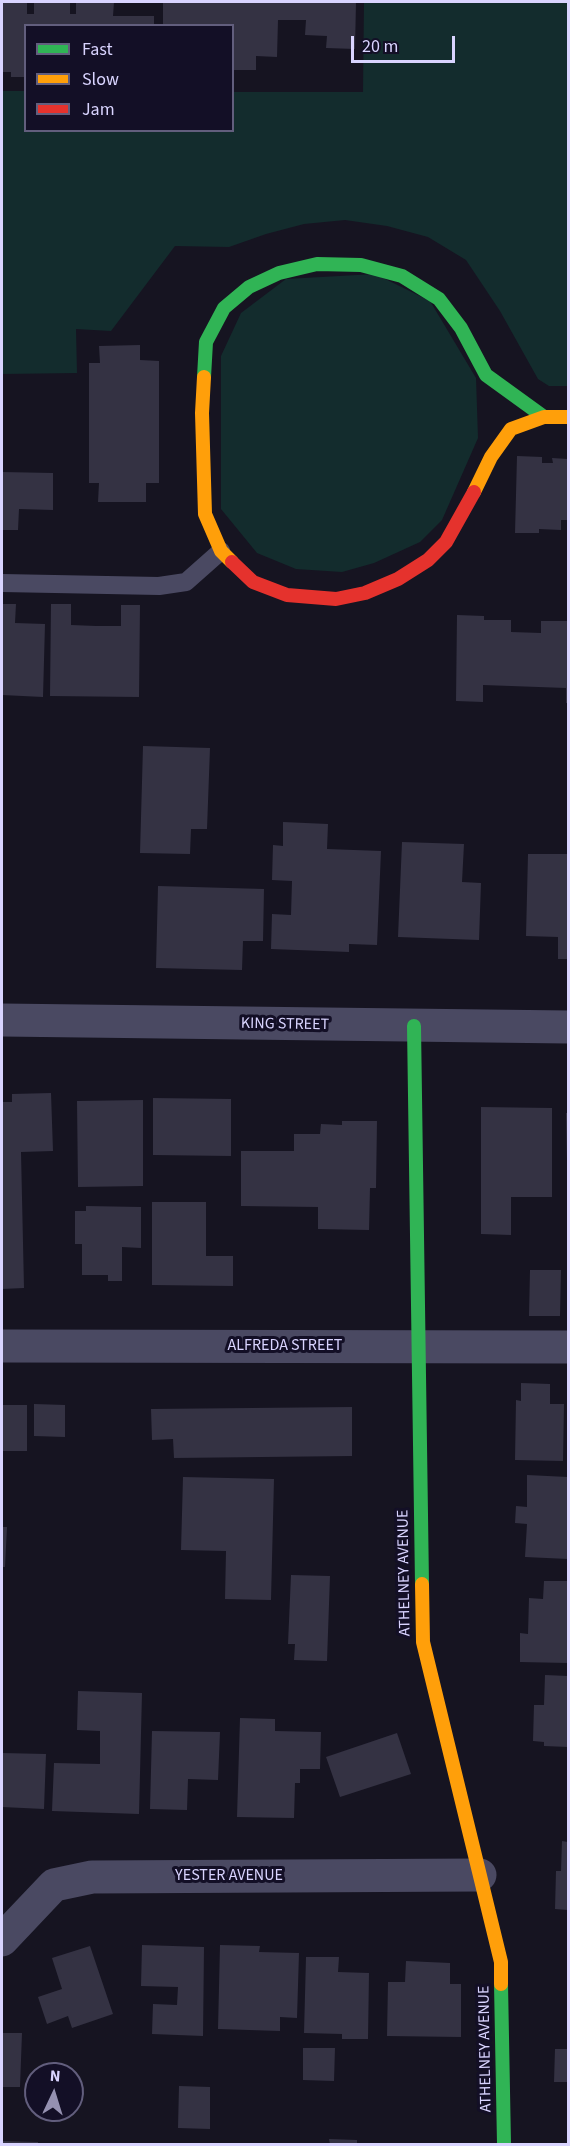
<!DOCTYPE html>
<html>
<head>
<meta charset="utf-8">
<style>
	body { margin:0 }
	#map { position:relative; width:570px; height:2146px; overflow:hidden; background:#161421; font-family:"Source Sans 3",sans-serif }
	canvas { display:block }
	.frame { position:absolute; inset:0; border:3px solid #d9d4ff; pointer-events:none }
	.legend { position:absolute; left:24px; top:24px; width:210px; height:108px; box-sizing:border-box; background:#130f26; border:2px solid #625e7d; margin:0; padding:8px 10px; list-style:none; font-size:18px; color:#d9d4ff }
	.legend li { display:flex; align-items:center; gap:12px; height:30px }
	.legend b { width:30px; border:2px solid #625e7d }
	.north { position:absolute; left:24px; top:2062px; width:60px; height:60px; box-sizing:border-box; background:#130f26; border:2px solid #625e7d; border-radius:50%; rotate:4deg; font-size:16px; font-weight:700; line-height:24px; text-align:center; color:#d9d4ff }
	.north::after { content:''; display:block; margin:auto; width:21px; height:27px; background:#9591b1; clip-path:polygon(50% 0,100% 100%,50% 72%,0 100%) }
	.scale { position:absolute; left:351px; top:36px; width:104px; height:27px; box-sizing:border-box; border:3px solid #d9d4ff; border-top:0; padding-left:8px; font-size:18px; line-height:21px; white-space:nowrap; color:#d9d4ff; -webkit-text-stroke:4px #130f26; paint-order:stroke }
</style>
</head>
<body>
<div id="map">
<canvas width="570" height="2146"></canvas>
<div class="frame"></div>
<ul class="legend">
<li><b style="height:8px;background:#30b455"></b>Fast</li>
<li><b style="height:8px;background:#ff9f0a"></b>Slow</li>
<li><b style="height:8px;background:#e5322d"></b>Jam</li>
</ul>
<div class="north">N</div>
<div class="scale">20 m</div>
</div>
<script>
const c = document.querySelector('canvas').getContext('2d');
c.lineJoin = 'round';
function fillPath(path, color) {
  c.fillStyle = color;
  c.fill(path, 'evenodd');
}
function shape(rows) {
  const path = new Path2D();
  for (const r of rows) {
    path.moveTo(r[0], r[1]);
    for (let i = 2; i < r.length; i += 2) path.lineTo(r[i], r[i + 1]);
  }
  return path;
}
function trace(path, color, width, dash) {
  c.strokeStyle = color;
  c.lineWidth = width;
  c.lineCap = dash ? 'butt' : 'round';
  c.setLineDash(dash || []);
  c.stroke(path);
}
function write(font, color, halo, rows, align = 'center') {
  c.font = font + ' "Source Sans 3",sans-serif';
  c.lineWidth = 6;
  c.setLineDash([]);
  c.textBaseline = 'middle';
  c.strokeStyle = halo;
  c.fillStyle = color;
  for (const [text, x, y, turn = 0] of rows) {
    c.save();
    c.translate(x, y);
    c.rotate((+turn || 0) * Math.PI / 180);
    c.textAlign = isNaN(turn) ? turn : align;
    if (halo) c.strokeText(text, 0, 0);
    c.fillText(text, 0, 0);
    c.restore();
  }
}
fillPath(shape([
	[364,2,568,2,568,386,549,386,538,379,500,311,466,260,428,237,387,226,345,220,304,224,266,234,229,247,175,246,111,331,76,329,77,373,2,374,2,91,25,91,26,130,232,130,233,92,363,92],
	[375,274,430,301,476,378,478,438,442,520,420,542,374,563,342,572,296,569,257,553,221,509,221,356,241,313,286,279]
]), '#132c2d');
fillPath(shape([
	[2,2,27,2,27,14,34,14,34,2,70,2,70,14,76,14,76,2,114,2,113,16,154,16,154,26,26,26,26,77,11,77,11,72,2,72],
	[163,2,356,2,355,49,326,48,327,36,305,35,306,20,278,20,277,57,256,56,256,70,232,70,232,26,163,26],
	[140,345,140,360,159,361,159,483,146,483,146,502,98,502,99,483,89,483,89,363,100,363,99,346],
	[517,456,542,457,542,463,553,463,552,458,568,459,568,520,561,520,561,530,539,529,539,533,515,533],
	[2,472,53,473,53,510,19,509,18,530,2,530],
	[2,604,16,604,15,623,45,624,43,697,2,695],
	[51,604,71,604,71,625,96,626,121,626,121,605,140,605,139,697,50,696],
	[457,615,484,616,484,620,511,620,511,632,541,633,541,621,568,621,568,703,566,703,566,688,483,685,483,702,456,701],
	[143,746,210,748,207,829,191,829,190,854,140,853],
	[283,822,328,824,327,849,381,851,377,945,349,944,349,952,271,949,272,914,291,915,292,881,272,880,273,845,283,846],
	[402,842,464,844,462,882,481,883,479,940,398,937],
	[528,854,568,854,568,959,558,959,558,937,526,936],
	[158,886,264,889,263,941,243,941,242,970,156,968],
	[51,1093,53,1151,21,1152,24,1288,2,1289,2,1102,12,1102,12,1094],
	[153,1098,231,1099,231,1156,153,1155],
	[143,1100,143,1186,78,1187,77,1101],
	[481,1107,552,1108,552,1197,511,1197,511,1235,481,1234],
	[566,1113,568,1113,568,1161,567,1161],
	[342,1121,377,1121,376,1188,370,1188,369,1230,318,1229,318,1207,241,1206,241,1151,294,1151,294,1134,320,1134,321,1124,342,1125],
	[152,1202,206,1202,206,1256,233,1256,233,1286,152,1285],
	[86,1206,141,1207,141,1248,122,1247,122,1281,108,1281,108,1275,82,1275,82,1244,75,1244,75,1211,86,1211],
	[530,1270,561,1270,560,1316,529,1316],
	[521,1383,550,1384,550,1404,564,1404,563,1461,515,1460,516,1400,521,1401],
	[34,1404,65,1405,65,1437,34,1436],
	[2,1405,27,1405,27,1451,2,1451],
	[352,1407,352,1456,174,1458,173,1439,152,1440,151,1409],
	[527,1475,568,1477,567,1503,568,1503,568,1559,525,1557,527,1524,515,1523,516,1506,527,1507],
	[183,1477,274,1479,271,1600,225,1599,226,1551,181,1550],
	[2,1527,7,1527,5,1567,2,1567],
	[291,1575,330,1576,327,1661,294,1660,295,1644,288,1644],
	[544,1581,568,1581,568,1663,520,1662,520,1633,528,1634,529,1598,543,1599],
	[545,1675,568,1676,568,1747,544,1746,544,1742,533,1741,534,1705,544,1705],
	[78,1691,142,1693,139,1814,52,1811,54,1763,100,1764,100,1731,77,1730],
	[240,1718,275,1719,275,1731,321,1732,320,1769,300,1769,300,1783,295,1783,294,1818,237,1817],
	[152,1731,220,1732,218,1780,188,1779,187,1810,150,1809],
	[397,1733,411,1774,340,1797,326,1757],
	[2,1753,46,1754,44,1809,2,1807],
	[562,1841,568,1842,568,1910,555,1909,556,1871,561,1871],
	[142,1945,204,1947,203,2036,152,2034,153,2004,177,2005,178,1987,141,1986],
	[220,1945,260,1946,259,1952,299,1953,297,2018,280,2017,280,2031,218,2029],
	[90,1946,113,2014,72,2028,68,2016,47,2024,38,1997,62,1989,52,1958],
	[306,1957,339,1957,338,1972,369,1973,368,2039,342,2039,342,2034,304,2033],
	[406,1961,450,1963,450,1984,461,1984,461,2037,387,2036,388,1982,405,1982],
	[2,2033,22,2033,20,2087,2,2087],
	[303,2048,335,2048,334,2081,303,2080],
	[555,2049,568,2049,568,2082,554,2082],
	[179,2086,210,2087,210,2129,178,2128],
	[329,2139,357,2140,357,2144,330,2144],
	[2,2141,38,2142,38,2144,2,2144]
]), '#343243');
trace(shape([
	[2,583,159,586,186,582,221,551]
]), '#4a4962', 18);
trace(shape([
	[2,1020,568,1027],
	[2,1346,568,1347],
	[2,1940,54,1885,92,1877,480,1875]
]), '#4a4962', 33);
trace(shape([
	[204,377,206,342,224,308,249,287,279,273,317,264,361,265,402,276,439,299,461,328,486,375,544,417],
	[414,1026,422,1584],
	[501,1984,504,2144]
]), '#30b455', 14);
trace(shape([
	[204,377,202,413,205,514,221,551,232,562],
	[474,492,491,457,511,429,544,417,568,417],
	[422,1584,423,1642,501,1962,501,1984]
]), '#ff9f0a', 14);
trace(shape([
	[232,562,253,582,287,595,336,599,365,593,398,579,428,560,446,542,474,492]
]), '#e5322d', 14);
write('16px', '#d9d4ff', '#130f26', [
	["KING STREET",285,1025,1],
	["ALFREDA STREET",285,1346],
	["ATHELNEY AVENUE",405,1573,-91],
	["YESTER AVENUE",229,1876],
	["ATHELNEY AVENUE",486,2049,-91]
]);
</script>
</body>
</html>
